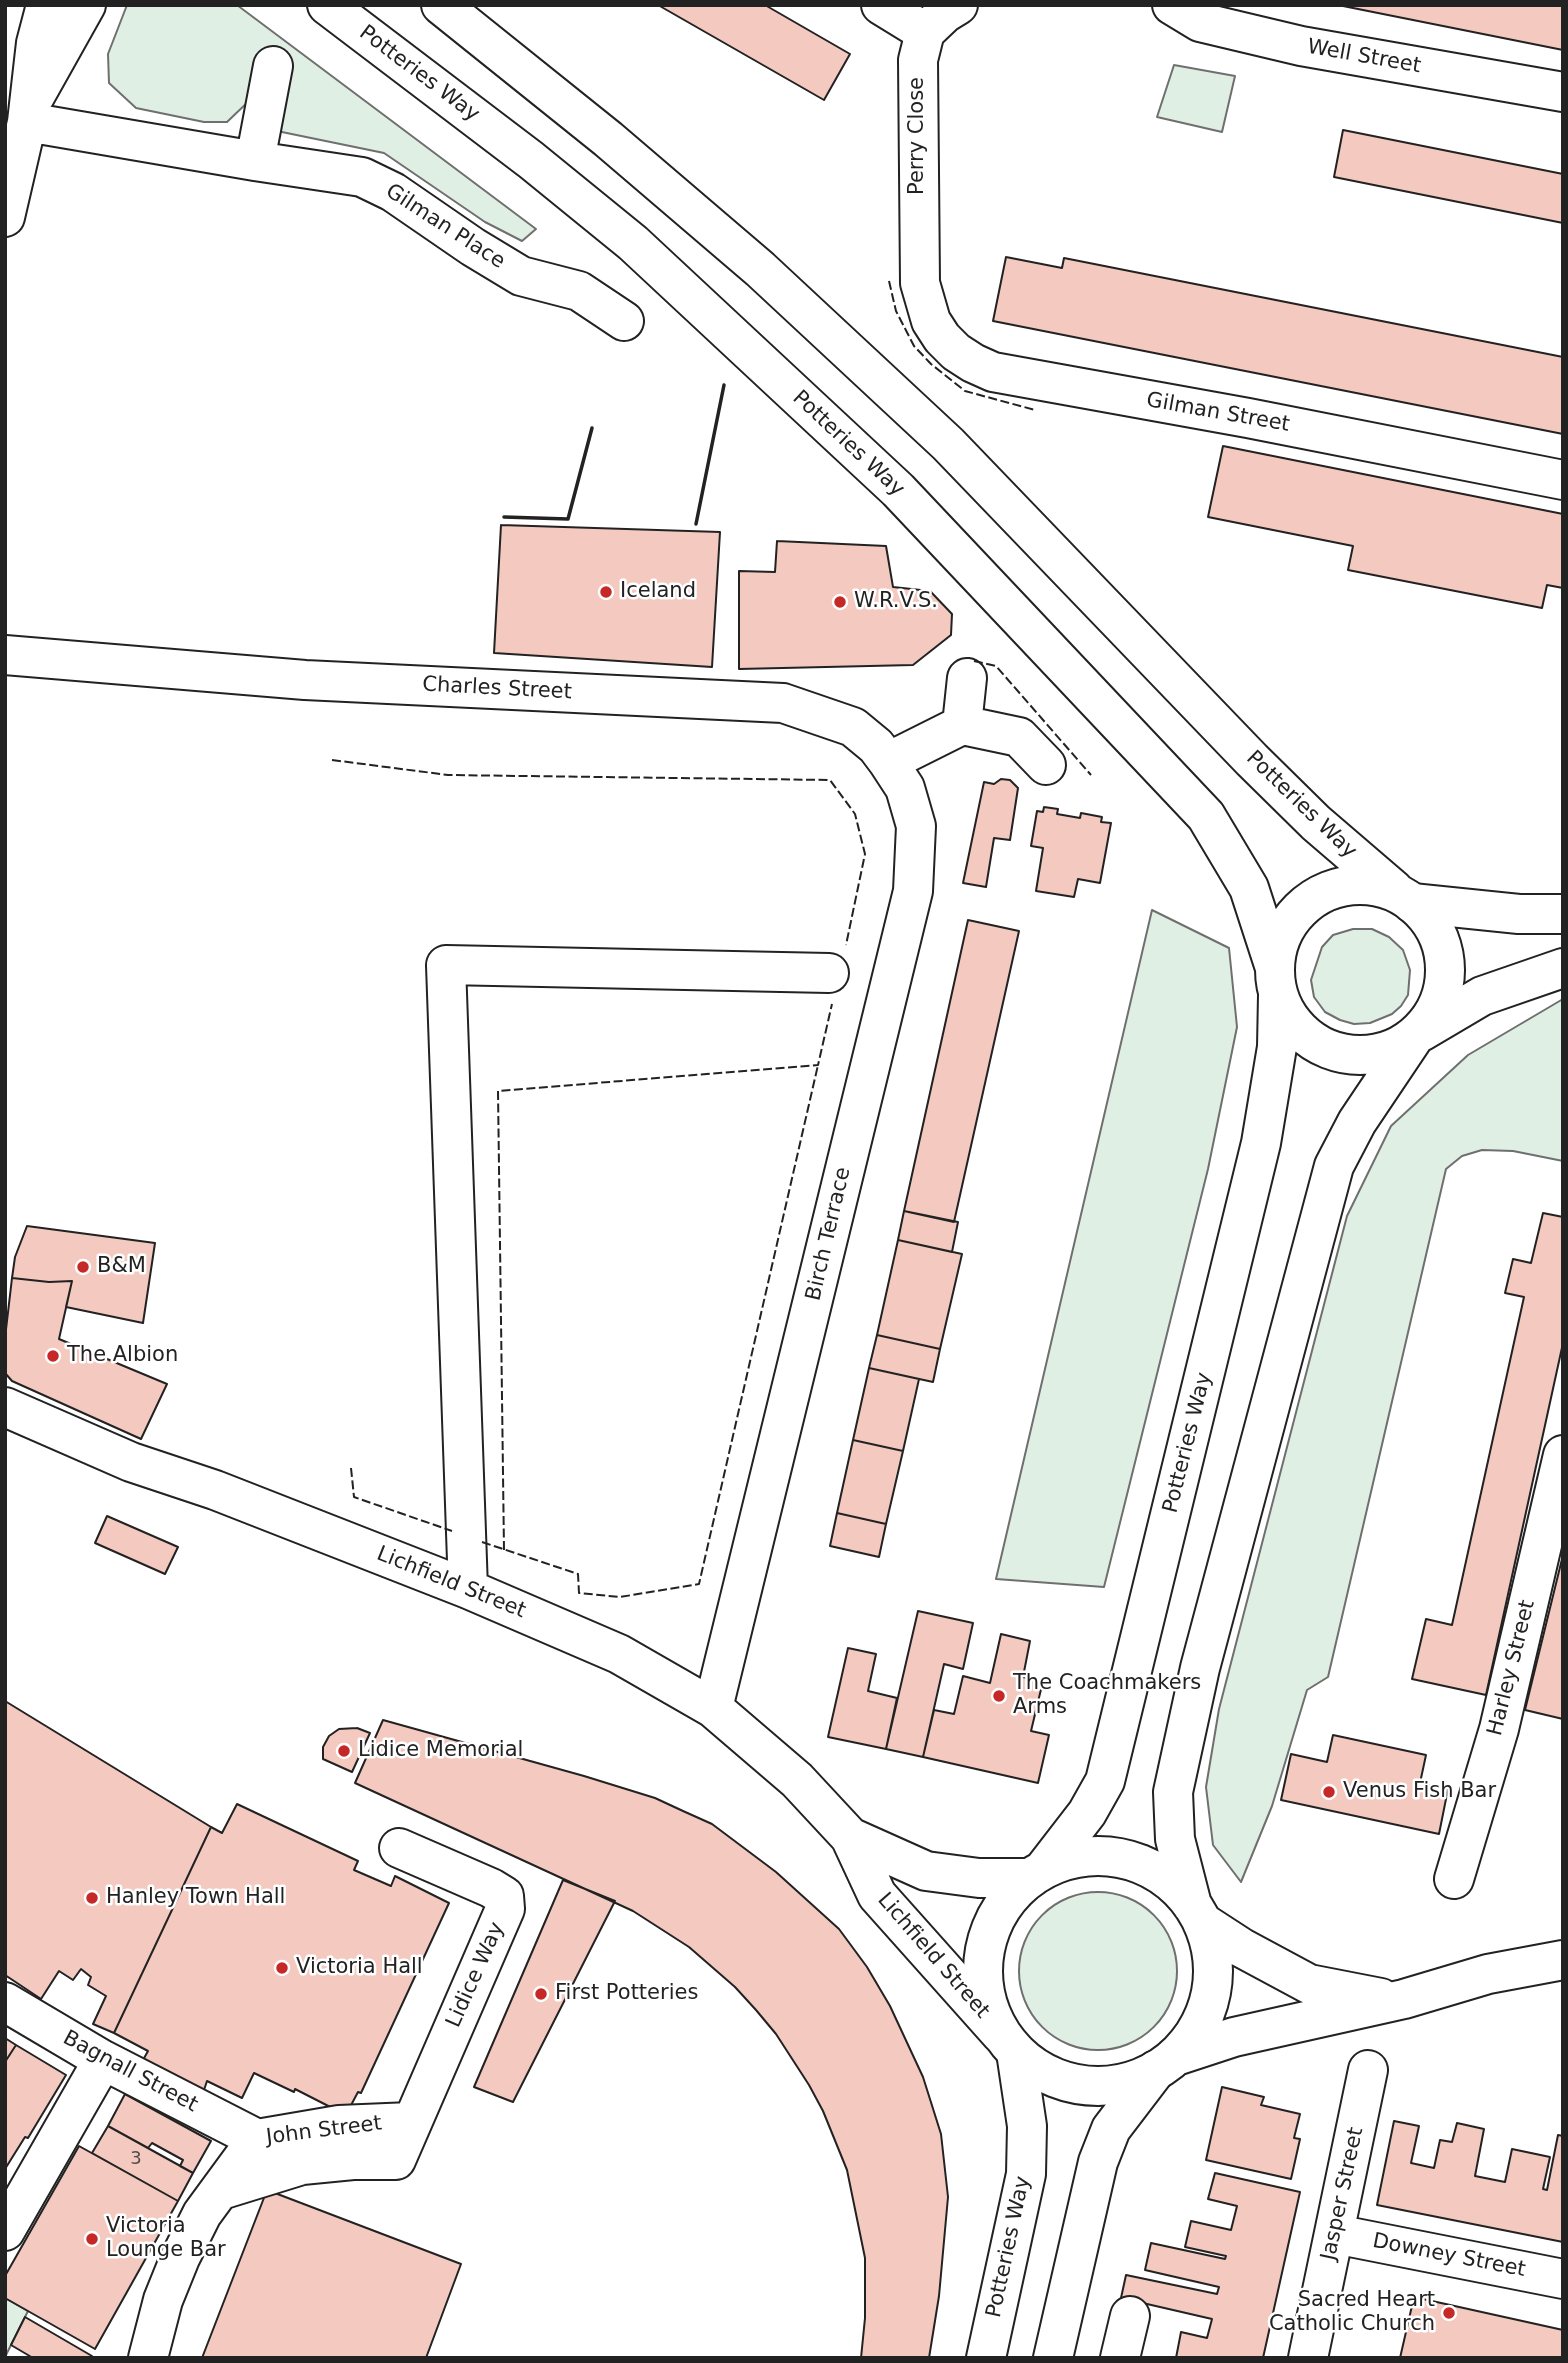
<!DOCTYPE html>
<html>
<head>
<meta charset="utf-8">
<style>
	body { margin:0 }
	#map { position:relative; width:1568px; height:2363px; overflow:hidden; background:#fff; font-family:"DejaVu Sans",sans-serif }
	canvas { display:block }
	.frame { position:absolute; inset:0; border:7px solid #222; pointer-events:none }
</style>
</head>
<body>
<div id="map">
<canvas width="1568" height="2363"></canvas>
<div class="frame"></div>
</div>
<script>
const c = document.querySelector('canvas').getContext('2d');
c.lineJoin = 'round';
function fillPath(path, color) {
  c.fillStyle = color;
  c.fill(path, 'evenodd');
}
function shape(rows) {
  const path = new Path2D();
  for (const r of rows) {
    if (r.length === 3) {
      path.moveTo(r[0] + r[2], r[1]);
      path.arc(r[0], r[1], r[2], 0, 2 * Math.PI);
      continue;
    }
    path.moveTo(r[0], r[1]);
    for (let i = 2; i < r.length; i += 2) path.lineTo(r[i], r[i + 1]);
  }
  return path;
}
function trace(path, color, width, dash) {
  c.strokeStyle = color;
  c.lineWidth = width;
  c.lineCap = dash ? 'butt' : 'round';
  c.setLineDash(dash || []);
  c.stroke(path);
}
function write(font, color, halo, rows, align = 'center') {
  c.font = font + ' "DejaVu Sans",sans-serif';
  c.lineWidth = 5;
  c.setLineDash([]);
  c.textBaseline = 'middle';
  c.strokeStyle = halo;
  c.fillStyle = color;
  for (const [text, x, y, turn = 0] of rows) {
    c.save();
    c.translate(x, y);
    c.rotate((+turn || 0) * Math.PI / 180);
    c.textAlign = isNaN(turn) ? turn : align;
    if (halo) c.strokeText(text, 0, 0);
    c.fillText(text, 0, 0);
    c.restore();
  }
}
const green = shape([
	[127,5,237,5,536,229,522,241,485,222,384,153,277,131,250,100,227,122,204,122,136,108,109,83,108,54,127,5],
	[1174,65,1235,76,1222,132,1157,117,1174,65],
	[1152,910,1229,948,1237,1027,1208,1169,1104,1587,996,1579,1152,910],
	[1353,929,1372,929,1389,937,1403,950,1410,970,1408,995,1401,1006,1392,1014,1370,1023,1354,1024,1340,1020,1325,1012,1314,997,1311,980,1322,947,1333,935,1353,929],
	[1563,999,1563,1161,1513,1151,1482,1150,1462,1156,1446,1169,1328,1677,1307,1690,1272,1806,1241,1882,1213,1845,1206,1787,1219,1709,1347,1216,1391,1126,1468,1055,1563,999],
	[1098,1971,79],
	[5,2298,28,2311,5,2357,5,2298]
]);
fillPath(green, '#e0efe3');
trace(green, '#6f6f6f', 2);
const building = shape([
	[658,5,765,5,850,54,824,100,658,5],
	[1338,5,1563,5,1563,50,1338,5],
	[1343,130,1563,174,1563,223,1334,177,1343,130],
	[1006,257,1062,268,1064,258,1563,357,1563,434,993,321,1006,257],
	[1223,446,1563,514,1563,588,1547,585,1542,608,1348,570,1353,546,1208,517,1223,446],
	[501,525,720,532,712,667,494,653,501,525],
	[777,541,886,546,893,587,930,591,952,614,951,635,913,665,739,669,739,571,775,572,777,541],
	[1001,779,1010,780,1018,788,1010,840,994,838,986,887,963,883,984,782,994,784,1001,779],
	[1044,807,1058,809,1057,814,1080,818,1081,813,1102,817,1101,822,1111,823,1100,883,1078,879,1074,897,1036,891,1043,848,1031,846,1037,811,1043,812,1044,807],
	[968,920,1019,931,954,1222,904,1211,968,920],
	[904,1211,958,1222,952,1252,898,1240,904,1211],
	[1543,1213,1563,1217,1563,1343,1486,1695,1412,1679,1426,1619,1452,1625,1524,1297,1505,1293,1513,1259,1531,1263,1543,1213],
	[27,1226,155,1243,143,1323,66,1307,72,1281,49,1282,12,1278,15,1257,27,1226],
	[898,1240,962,1254,940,1349,877,1335,898,1240],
	[12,1278,49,1282,72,1281,59,1339,167,1384,141,1439,12,1381,5,1373,5,1338,12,1278],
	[877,1335,940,1349,933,1382,869,1368,877,1335],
	[869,1368,919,1379,903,1451,853,1440,869,1368],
	[853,1440,903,1451,886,1524,837,1513,853,1440],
	[837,1513,886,1524,879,1557,830,1546,837,1513],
	[107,1516,178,1547,165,1574,95,1543,107,1516],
	[1563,1555,1563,1719,1525,1710,1563,1555],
	[918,1611,973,1623,963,1669,944,1664,923,1757,886,1749,918,1611],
	[1001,1634,1030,1641,1023,1677,1043,1681,1031,1731,1049,1735,1038,1783,923,1757,934,1710,954,1714,963,1676,990,1683,1001,1634],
	[848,1648,876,1654,868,1691,897,1698,886,1749,828,1737,848,1648],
	[5,1701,211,1827,114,2033,93,2024,106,1996,88,1985,91,1977,81,1969,73,1980,59,1971,41,1999,5,1975,5,1701],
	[383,1720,584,1776,655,1798,683,1811,712,1824,776,1872,839,1929,867,1967,890,2006,923,2077,941,2134,948,2197,939,2296,929,2358,861,2358,865,2318,865,2258,847,2170,823,2111,809,2085,776,2034,756,2010,735,1987,689,1947,633,1911,355,1783,383,1720],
	[357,1728,370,1733,352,1772,323,1759,323,1747,329,1736,339,1729,357,1728],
	[1333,1735,1426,1755,1420,1783,1448,1789,1439,1834,1281,1800,1291,1754,1327,1762,1333,1735],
	[237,1804,358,1861,354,1870,391,1886,395,1876,449,1903,361,2093,358,2092,349,2109,342,2113,295,2089,294,2092,254,2073,242,2098,207,2081,204,2090,143,2060,148,2051,114,2033,211,1827,222,1833,237,1804],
	[563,1880,615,1901,513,2102,474,2087,563,1880],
	[5,2038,16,2045,5,2062,5,2038],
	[16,2045,66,2075,28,2138,25,2137,5,2169,5,2062,16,2045],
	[1222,2087,1264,2097,1261,2105,1300,2114,1294,2138,1300,2139,1291,2179,1206,2160,1222,2087],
	[125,2094,211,2141,193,2173,180,2166,183,2160,152,2143,148,2148,108,2126,125,2094],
	[1394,2121,1419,2126,1411,2163,1434,2168,1440,2140,1452,2142,1457,2123,1484,2129,1475,2176,1505,2182,1512,2149,1550,2157,1543,2189,1547,2190,1558,2135,1563,2136,1563,2242,1377,2205,1394,2121],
	[108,2126,193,2173,178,2201,92,2153,108,2126],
	[79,2146,178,2201,95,2349,5,2298,5,2276,79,2146],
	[1215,2173,1300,2192,1263,2358,1176,2358,1181,2332,1207,2338,1212,2319,1121,2298,1126,2275,1217,2294,1219,2287,1145,2270,1151,2243,1225,2259,1226,2256,1185,2247,1191,2221,1231,2230,1237,2206,1208,2199,1215,2173],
	[267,2190,461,2264,426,2358,202,2358,267,2190],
	[1414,2297,1563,2330,1563,2358,1400,2358,1414,2297],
	[25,2317,92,2356,91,2358,33,2358,11,2345,25,2317]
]);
fillPath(building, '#f3c9c0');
trace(building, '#222', 2);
const minor = shape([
	[881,5,925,32],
	[958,5,945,13,925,32,918,60,920,283,931,321,942,338,956,352,973,363,993,372,1248,418,1563,480],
	[1172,5,1200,22,1301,46,1563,92],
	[35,96,86,5],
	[27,122,255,161,362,177,393,192,473,247,521,276,579,291,624,321],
	[255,161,273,66],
	[5,217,27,122,36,43,46,5],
	[5,655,305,680,783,703,853,727,876,746,888,762,905,788,916,826,913,891,713,1708],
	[962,725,967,678],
	[888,762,962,725,1019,737,1046,765],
	[1412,903,1519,914,1563,914],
	[1421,1032,1482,996,1563,968],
	[5,1407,131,1462,215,1490,468,1589,619,1654,713,1708,797,1780,850,1837,877,1895,1001,2034],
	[468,1589,446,965,829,973],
	[850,1837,926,1871,979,1878,1030,1878],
	[1454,1879,1499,1729,1563,1455],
	[5,2002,103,2060,257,2139],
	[221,2190,302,2165,353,2160,396,2160,505,1909,504,1896,491,1888,399,1848],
	[5,2231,103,2060],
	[1335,2234,1563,2279],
	[148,2358,163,2300,180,2258,202,2214,257,2139,339,2125,411,2122],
	[1120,2358,1130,2316],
	[1308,2358,1368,2070]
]);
const major = shape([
	[986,2358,1026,2174,1027,2126,1016,2052],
	[1053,2358,1098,2162,1111,2129,1156,2070]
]);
const highway = shape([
	[327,5,531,160,633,243,898,490,1206,816,1249,888,1274,965],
	[441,5,608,139,760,269,948,444,1252,760,1316,823,1394,890],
	[1360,970,85],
	[1098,1971,115],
	[1043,1870,1087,1813,1105,1781,1261,1143,1277,1047,1278,995],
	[1192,1905,1175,1839,1173,1792,1200,1668,1334,1166,1357,1122,1412,1040],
	[1202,1922,1242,1948,1309,1984,1381,1998],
	[1176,2056,1234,2037,1404,1999,1488,1974,1563,1960]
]);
trace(minor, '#222', 42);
trace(major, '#222', 42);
trace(highway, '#222', 42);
trace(minor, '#fff', 38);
trace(major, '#fff', 38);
trace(highway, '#fff', 38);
trace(shape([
	[889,281,896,311,914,346,931,364,965,391,1035,410],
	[974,661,996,666,1091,775],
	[332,760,448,775,830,780,855,814,865,854,846,945],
	[351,1468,354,1497,452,1531],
	[482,1542,578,1574,579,1593,620,1597,699,1584,818,1065],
	[504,1550,498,1091,818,1065,832,1004]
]), '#222', 2, [9, 3.5]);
trace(shape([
	[504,517,568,519,592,428],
	[696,524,724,385]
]), '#222', 3.5);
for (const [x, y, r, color] of [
	[606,592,7,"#c62828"],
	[840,602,7,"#c62828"],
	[83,1267,7,"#c62828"],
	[53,1356,7,"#c62828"],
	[999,1696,7,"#c62828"],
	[344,1751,7,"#c62828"],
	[1329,1792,7,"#c62828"],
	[92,1898,7,"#c62828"],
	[282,1968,7,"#c62828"],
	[541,1994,7,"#c62828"],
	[92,2239,7,"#c62828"],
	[1449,2313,7,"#c62828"]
]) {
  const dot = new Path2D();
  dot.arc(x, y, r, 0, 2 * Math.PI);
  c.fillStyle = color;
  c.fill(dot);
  trace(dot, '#fff', 2.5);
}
write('18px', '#564c4a', null, [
	["3",136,2159]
]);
write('21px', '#222', '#fff', [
	["Well Street",1364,57,10],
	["Potteries Way",419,74,37],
	["Perry Close",918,136,-90],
	["Gilman Place",445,227,33],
	["Gilman Street",1218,413,10],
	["Potteries Way",848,444,43],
	["Charles Street",497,689,3],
	["Potteries Way",1301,805,44],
	["Birch Terrace",829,1234,-77],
	["Potteries Way",1188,1443,-76],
	["Lichfield Street",451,1583,22],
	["Harley Street",1512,1668,-76],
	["Lichfield Street",933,1956,49],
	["Lidice Way",476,1975,-66],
	["Bagnall Street",130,2072,28],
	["John Street",324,2131,-7],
	["Jasper Street",1343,2194,-78],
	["Potteries Way",1009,2247,-78],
	["Downey Street",1449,2256,11]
]);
write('21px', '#222', '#fff', [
	["Iceland",620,592],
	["W.R.V.S.",854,602],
	["B&M",97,1267],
	["The Albion",67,1356],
	["The Coachmakers",1013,1684],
	["Arms",1013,1708],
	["Lidice Memorial",358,1751],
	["Venus Fish Bar",1343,1792],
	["Hanley Town Hall",106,1898],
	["Victoria Hall",296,1968],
	["First Potteries",555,1994],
	["Victoria",106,2227],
	["Lounge Bar",106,2251],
	["Sacred Heart",1435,2301,"right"],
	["Catholic Church",1435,2325,"right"]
], 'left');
</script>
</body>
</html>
